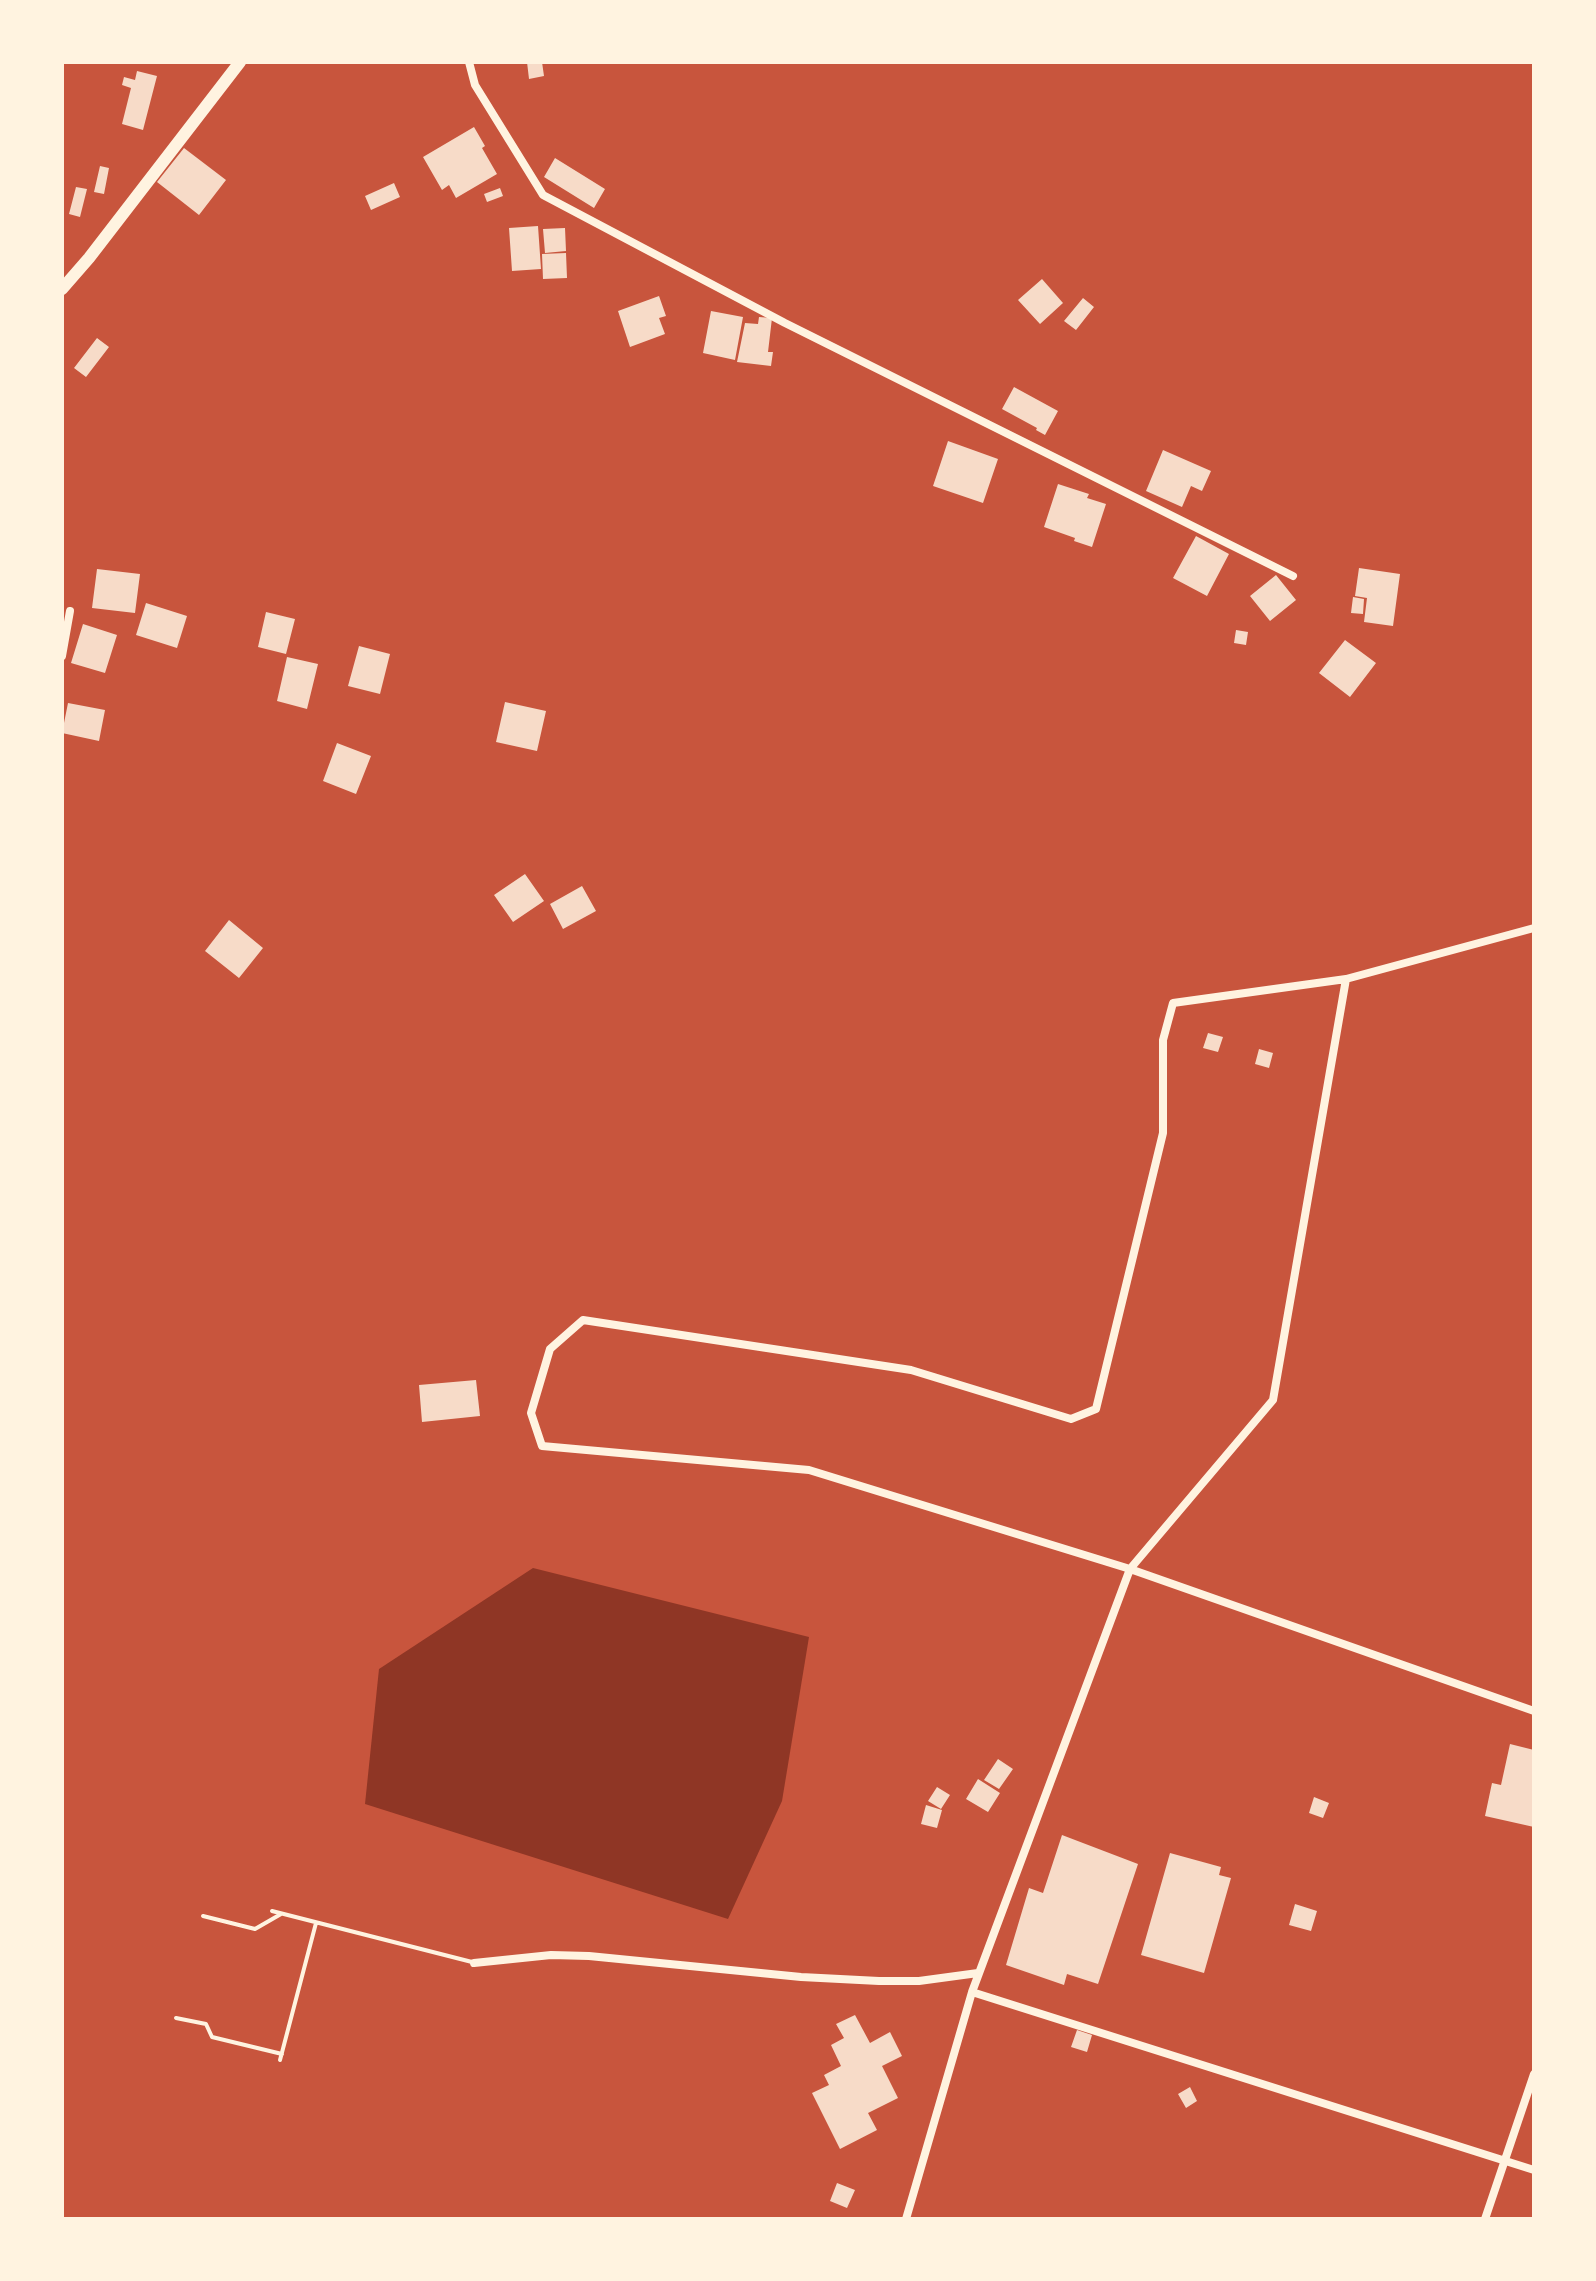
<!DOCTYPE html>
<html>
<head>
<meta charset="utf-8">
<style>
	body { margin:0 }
	#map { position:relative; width:1596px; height:2281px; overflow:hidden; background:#c8553d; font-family:Manrope,sans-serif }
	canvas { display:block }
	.frame { position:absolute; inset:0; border:64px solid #fff3e0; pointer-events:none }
</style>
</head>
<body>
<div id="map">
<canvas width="1596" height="2281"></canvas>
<div class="frame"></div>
</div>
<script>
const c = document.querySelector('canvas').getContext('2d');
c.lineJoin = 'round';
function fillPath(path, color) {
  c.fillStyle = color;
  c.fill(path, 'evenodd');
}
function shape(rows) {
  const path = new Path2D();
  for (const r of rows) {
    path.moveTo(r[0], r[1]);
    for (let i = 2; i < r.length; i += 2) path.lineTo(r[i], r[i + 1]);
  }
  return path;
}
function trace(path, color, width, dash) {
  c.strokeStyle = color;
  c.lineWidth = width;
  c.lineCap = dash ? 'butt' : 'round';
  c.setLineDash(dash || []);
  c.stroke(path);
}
fillPath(shape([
	[533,1568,809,1637,782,1801,728,1919,365,1804,379,1669]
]), '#8f3625');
fillPath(shape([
	[527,62,542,62,544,76,529,79],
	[137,71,157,76,143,130,122,124,131,88,122,85,124,77,135,80],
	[474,127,485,146,482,148,497,174,456,198,449,185,442,190,423,157],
	[184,148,226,180,199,215,157,182],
	[555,158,605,189,594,208,544,177],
	[100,166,109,168,104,194,94,192],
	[394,183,400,197,371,210,365,196],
	[76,187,87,189,80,217,69,214],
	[500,188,503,196,487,202,484,194],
	[538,226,541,269,512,271,509,228],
	[565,228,566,251,545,253,543,229],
	[566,253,567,278,543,279,542,254],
	[1042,279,1063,303,1040,324,1018,300],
	[659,296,666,316,659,318,665,334,630,347,618,311],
	[1083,298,1094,307,1076,330,1064,321],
	[711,311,743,317,735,360,703,353],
	[759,317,772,318,768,352,773,352,771,366,737,362,745,323,758,324],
	[97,338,109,347,86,377,74,368],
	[1014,387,1058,411,1045,435,1036,430,1037,428,1002,409],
	[948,441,998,459,983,503,933,486],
	[1163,450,1211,471,1202,491,1191,486,1182,507,1146,491],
	[1058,484,1089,494,1087,498,1106,504,1092,547,1074,541,1075,538,1044,527],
	[1196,536,1229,554,1207,596,1173,578],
	[1359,568,1400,574,1393,626,1364,622,1367,598,1355,596],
	[97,569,140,574,135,613,92,608],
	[1276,575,1296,600,1270,621,1250,596],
	[1353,597,1364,599,1363,614,1351,613],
	[146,603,187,616,177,648,136,635],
	[266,612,295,619,286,654,258,647],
	[83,624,117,635,105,673,71,663],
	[1236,630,1248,632,1246,645,1234,643],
	[1345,640,1376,663,1350,697,1319,673],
	[359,646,390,654,380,694,348,686],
	[287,657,318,664,307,709,277,701],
	[505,702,546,711,537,751,496,742],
	[68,703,105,710,99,741,62,733],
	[337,743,371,756,356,794,323,781],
	[525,874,544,901,513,922,494,895],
	[582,886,596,911,563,929,550,904],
	[229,920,263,948,239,978,205,951],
	[1208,1033,1223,1037,1218,1052,1203,1048],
	[1259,1049,1273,1053,1269,1068,1255,1064],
	[476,1380,480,1416,422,1422,419,1385],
	[1510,1744,1534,1750,1534,1827,1485,1816,1492,1783,1501,1785],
	[998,1759,1013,1769,999,1789,984,1780],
	[978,1779,1000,1793,988,1812,966,1799],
	[937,1787,950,1795,941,1809,928,1801],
	[1314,1797,1329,1803,1323,1818,1309,1813],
	[926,1805,942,1810,937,1828,921,1824],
	[1062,1835,1138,1864,1098,1984,1067,1974,1064,1985,1006,1965,1029,1888,1043,1893],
	[1170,1853,1221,1867,1219,1875,1231,1878,1204,1973,1141,1955],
	[1295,1904,1317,1911,1311,1931,1289,1925],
	[855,2015,870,2043,890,2032,902,2056,882,2066,898,2098,868,2113,877,2130,840,2149,812,2093,829,2085,824,2075,841,2066,831,2045,844,2038,836,2024],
	[1077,2030,1092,2035,1087,2052,1071,2047],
	[1190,2087,1197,2101,1186,2108,1178,2094],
	[837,2183,855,2190,847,2208,830,2201]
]), '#f7dbc8');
trace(shape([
	[272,1911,472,1962],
	[203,1916,255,1929,281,1914],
	[176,2018,206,2024,212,2037,282,2054],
	[280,2060,316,1923]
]), '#fff3e0', 4);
trace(shape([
	[469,62,475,85,543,195,785,323,1293,576],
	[62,656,70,611],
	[1346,979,1173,1003,1163,1040,1163,1133,1096,1409,1071,1419,911,1370,583,1320,550,1349,531,1413,542,1446,809,1470,1130,1569,1534,1711],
	[474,1963,551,1955,589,1956,801,1977,879,1981,919,1981,978,1973],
	[972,1992,1534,2170],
	[906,2219,972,1992,1130,1569,1273,1400,1346,979,1534,928],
	[1485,2219,1534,2074]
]), '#fff3e0', 8);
trace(shape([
	[62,289,89,258,240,62]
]), '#fff3e0', 12);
</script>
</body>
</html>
